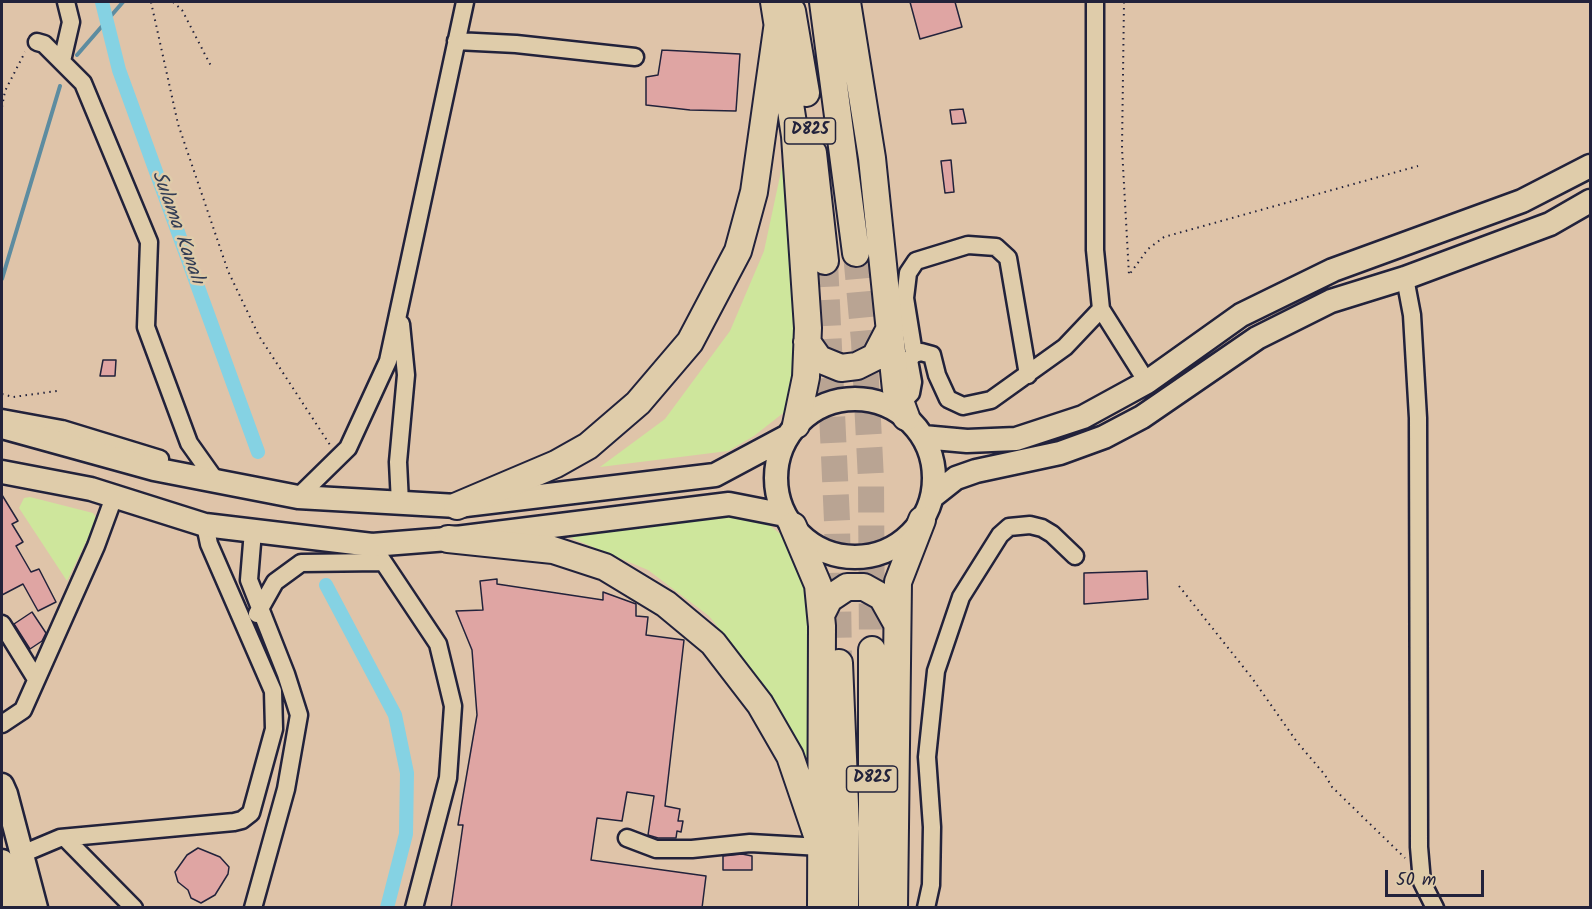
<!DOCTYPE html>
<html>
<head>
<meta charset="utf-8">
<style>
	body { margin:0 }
	#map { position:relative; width:1592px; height:909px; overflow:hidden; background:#dfc4a9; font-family:Kalam,sans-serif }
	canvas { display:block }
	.frame { position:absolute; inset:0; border:3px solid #22223b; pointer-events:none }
	.scale { position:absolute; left:1385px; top:870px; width:99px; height:27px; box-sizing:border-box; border:3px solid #22223b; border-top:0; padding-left:8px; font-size:18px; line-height:21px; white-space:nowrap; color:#22223b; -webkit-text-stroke:4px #dfccaa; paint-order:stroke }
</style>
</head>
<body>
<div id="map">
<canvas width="1592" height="909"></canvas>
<div class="frame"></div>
<div class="scale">50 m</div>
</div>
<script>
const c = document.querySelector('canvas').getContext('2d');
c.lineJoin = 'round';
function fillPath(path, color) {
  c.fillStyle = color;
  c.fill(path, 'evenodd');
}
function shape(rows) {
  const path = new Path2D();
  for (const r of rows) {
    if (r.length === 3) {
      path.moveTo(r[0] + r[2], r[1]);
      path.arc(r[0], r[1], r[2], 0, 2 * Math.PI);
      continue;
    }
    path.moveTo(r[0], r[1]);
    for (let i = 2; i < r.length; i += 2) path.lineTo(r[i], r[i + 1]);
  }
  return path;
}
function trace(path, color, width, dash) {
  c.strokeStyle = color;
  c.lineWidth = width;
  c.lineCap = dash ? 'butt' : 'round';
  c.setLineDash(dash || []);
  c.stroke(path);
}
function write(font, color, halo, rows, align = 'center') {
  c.font = font + ' Kalam,sans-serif';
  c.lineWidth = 5;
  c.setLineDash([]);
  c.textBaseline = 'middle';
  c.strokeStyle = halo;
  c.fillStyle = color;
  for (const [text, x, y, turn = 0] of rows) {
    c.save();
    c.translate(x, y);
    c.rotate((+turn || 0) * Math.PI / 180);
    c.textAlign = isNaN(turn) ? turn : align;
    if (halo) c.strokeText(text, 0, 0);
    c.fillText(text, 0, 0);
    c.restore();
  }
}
fillPath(shape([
	[786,148,800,386,792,406,754,436,728,451,600,467,665,419,730,331,764,251],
	[30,497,93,513,97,519,67,581,19,508,24,498],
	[747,515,767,523,784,537,808,590,811,784,779,713,751,668,709,616,648,570,564,535]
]), '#cee69c');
trace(shape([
	[77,55,123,2],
	[2,279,60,86]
]), '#5d8ca0', 4);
trace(shape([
	[102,2,119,70,258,452],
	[326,585,395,715,407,773,406,834,387,908]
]), '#85d2e3', 14);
const building = shape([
	[910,2,955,2,962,27,920,39,910,2],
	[662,50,740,54,736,111,690,110,646,105,646,77,658,75,662,50],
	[963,109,966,123,952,124,950,110,963,109],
	[951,160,954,192,945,193,941,161,951,160],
	[103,360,116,360,115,376,100,376,103,360],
	[2,495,18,521,12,524,23,542,16,546,31,572,39,569,56,602,38,611,23,584,2,595,2,495],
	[1147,571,1148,599,1084,604,1084,573,1147,571],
	[497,579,497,584,603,600,603,592,636,604,636,616,648,617,646,635,684,640,665,806,680,809,678,821,683,821,681,832,677,831,676,838,658,838,648,835,654,796,627,792,622,821,597,818,591,860,706,876,702,908,451,908,463,825,458,825,477,715,472,650,456,611,483,610,480,581,497,579],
	[32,612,46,633,42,641,30,649,14,624,32,612],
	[198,848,220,857,229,867,228,874,215,895,201,903,191,898,188,890,178,882,175,872,187,855,198,848],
	[742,854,752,856,752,870,723,870,723,856,742,854]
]);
fillPath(building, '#dfa5a3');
trace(building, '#22223b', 1.5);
trace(shape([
	[856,253,864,341,871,480,872,650],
	[825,261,837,521,839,663]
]), '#b9a493', 26, [26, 13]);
const minor = shape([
	[1095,2,1095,250,1101,309,1147,382],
	[456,41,516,44,635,57],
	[37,42,44,44,83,83,149,242,146,327,189,443,216,481],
	[62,61,71,22,66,2],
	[1405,278,1412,315,1418,418,1419,847,1422,882,1435,908],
	[914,354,905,298,908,273,916,261,968,245,996,247,1008,258,1028,375],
	[901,403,911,393,913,382,909,360,914,354,921,352,932,355,937,375,948,399,963,406,991,400,1065,347,1101,309],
	[2,418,62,429,160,459],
	[298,497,348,448,388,361,465,2],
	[400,503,398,462,406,375,401,324],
	[253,531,249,580,286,674,299,715,286,789,253,908],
	[372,545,438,644,453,706,448,778,414,908],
	[257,614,275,582,301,563,383,562],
	[2,624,36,679],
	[2,724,23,710,96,546,114,497],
	[65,838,134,908],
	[627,838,656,849,692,849,750,843,821,847],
	[22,854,60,838,234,822,242,820,251,813,274,729,273,691,209,544,205,525],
	[926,908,931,885,932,827,927,757,936,671,961,597,1000,535,1009,527,1030,525,1042,528,1052,534,1075,556]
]);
const major = shape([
	[855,478,79],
	[2,427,154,469,298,497,457,506,715,475,788,436],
	[923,437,967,441,1016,439,1083,417,1147,382,1241,315,1333,270,1522,201,1590,166],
	[2,472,91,489,205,525,372,545,448,539,729,504,785,515],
	[932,497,956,478,976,471,1060,453,1104,437,1142,417,1257,338,1331,301,1405,278,1550,224,1590,201],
	[2,785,6,794,36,908],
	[2,861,14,908]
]);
const highway = shape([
	[774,2,795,136,808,328,806,377,796,425],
	[823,2,856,253],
	[847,2,872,158,896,390,906,417],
	[792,11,806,93],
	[813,153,825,261],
	[807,342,819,359,841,368,857,366,875,357,888,332],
	[457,506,556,464,588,446,638,403,690,342,738,251,754,192,778,22],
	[793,526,818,585,822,626,821,908],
	[448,539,553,550,605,567,666,604,713,643,760,704,790,756,821,847],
	[821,615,829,599,847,587,864,587,882,597,896,622],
	[839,663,846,828,845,908],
	[872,908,872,650],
	[894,908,898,582,922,520]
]);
trace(minor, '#22223b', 21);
trace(major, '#22223b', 27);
trace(highway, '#22223b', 30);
trace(shape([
	[151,2,178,124,228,271,259,336,330,445],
	[173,2,182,10,211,66],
	[1124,2,1122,148,1129,275,1148,249,1164,237,1418,166],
	[2,107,5,91,25,52],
	[2,394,13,397,57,391],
	[1179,586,1252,678,1297,742,1325,775,1332,787,1405,858]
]), '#22223b', 2, [1.5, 4.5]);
trace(minor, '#dfccaa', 16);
trace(major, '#dfccaa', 22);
trace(highway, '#dfccaa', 26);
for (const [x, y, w] of [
	[810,131,51],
	[872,779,51]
]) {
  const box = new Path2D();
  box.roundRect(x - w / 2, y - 13, w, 26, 4.5);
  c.fillStyle = '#dfccaa';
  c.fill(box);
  trace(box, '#22223b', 1.5);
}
write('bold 16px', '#22223b', null, [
	["D825",810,131],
	["D825",872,779]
]);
write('italic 20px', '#313c54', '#dfccaa', [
	["Sulama Kanalı",176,228,70]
]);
</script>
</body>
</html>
